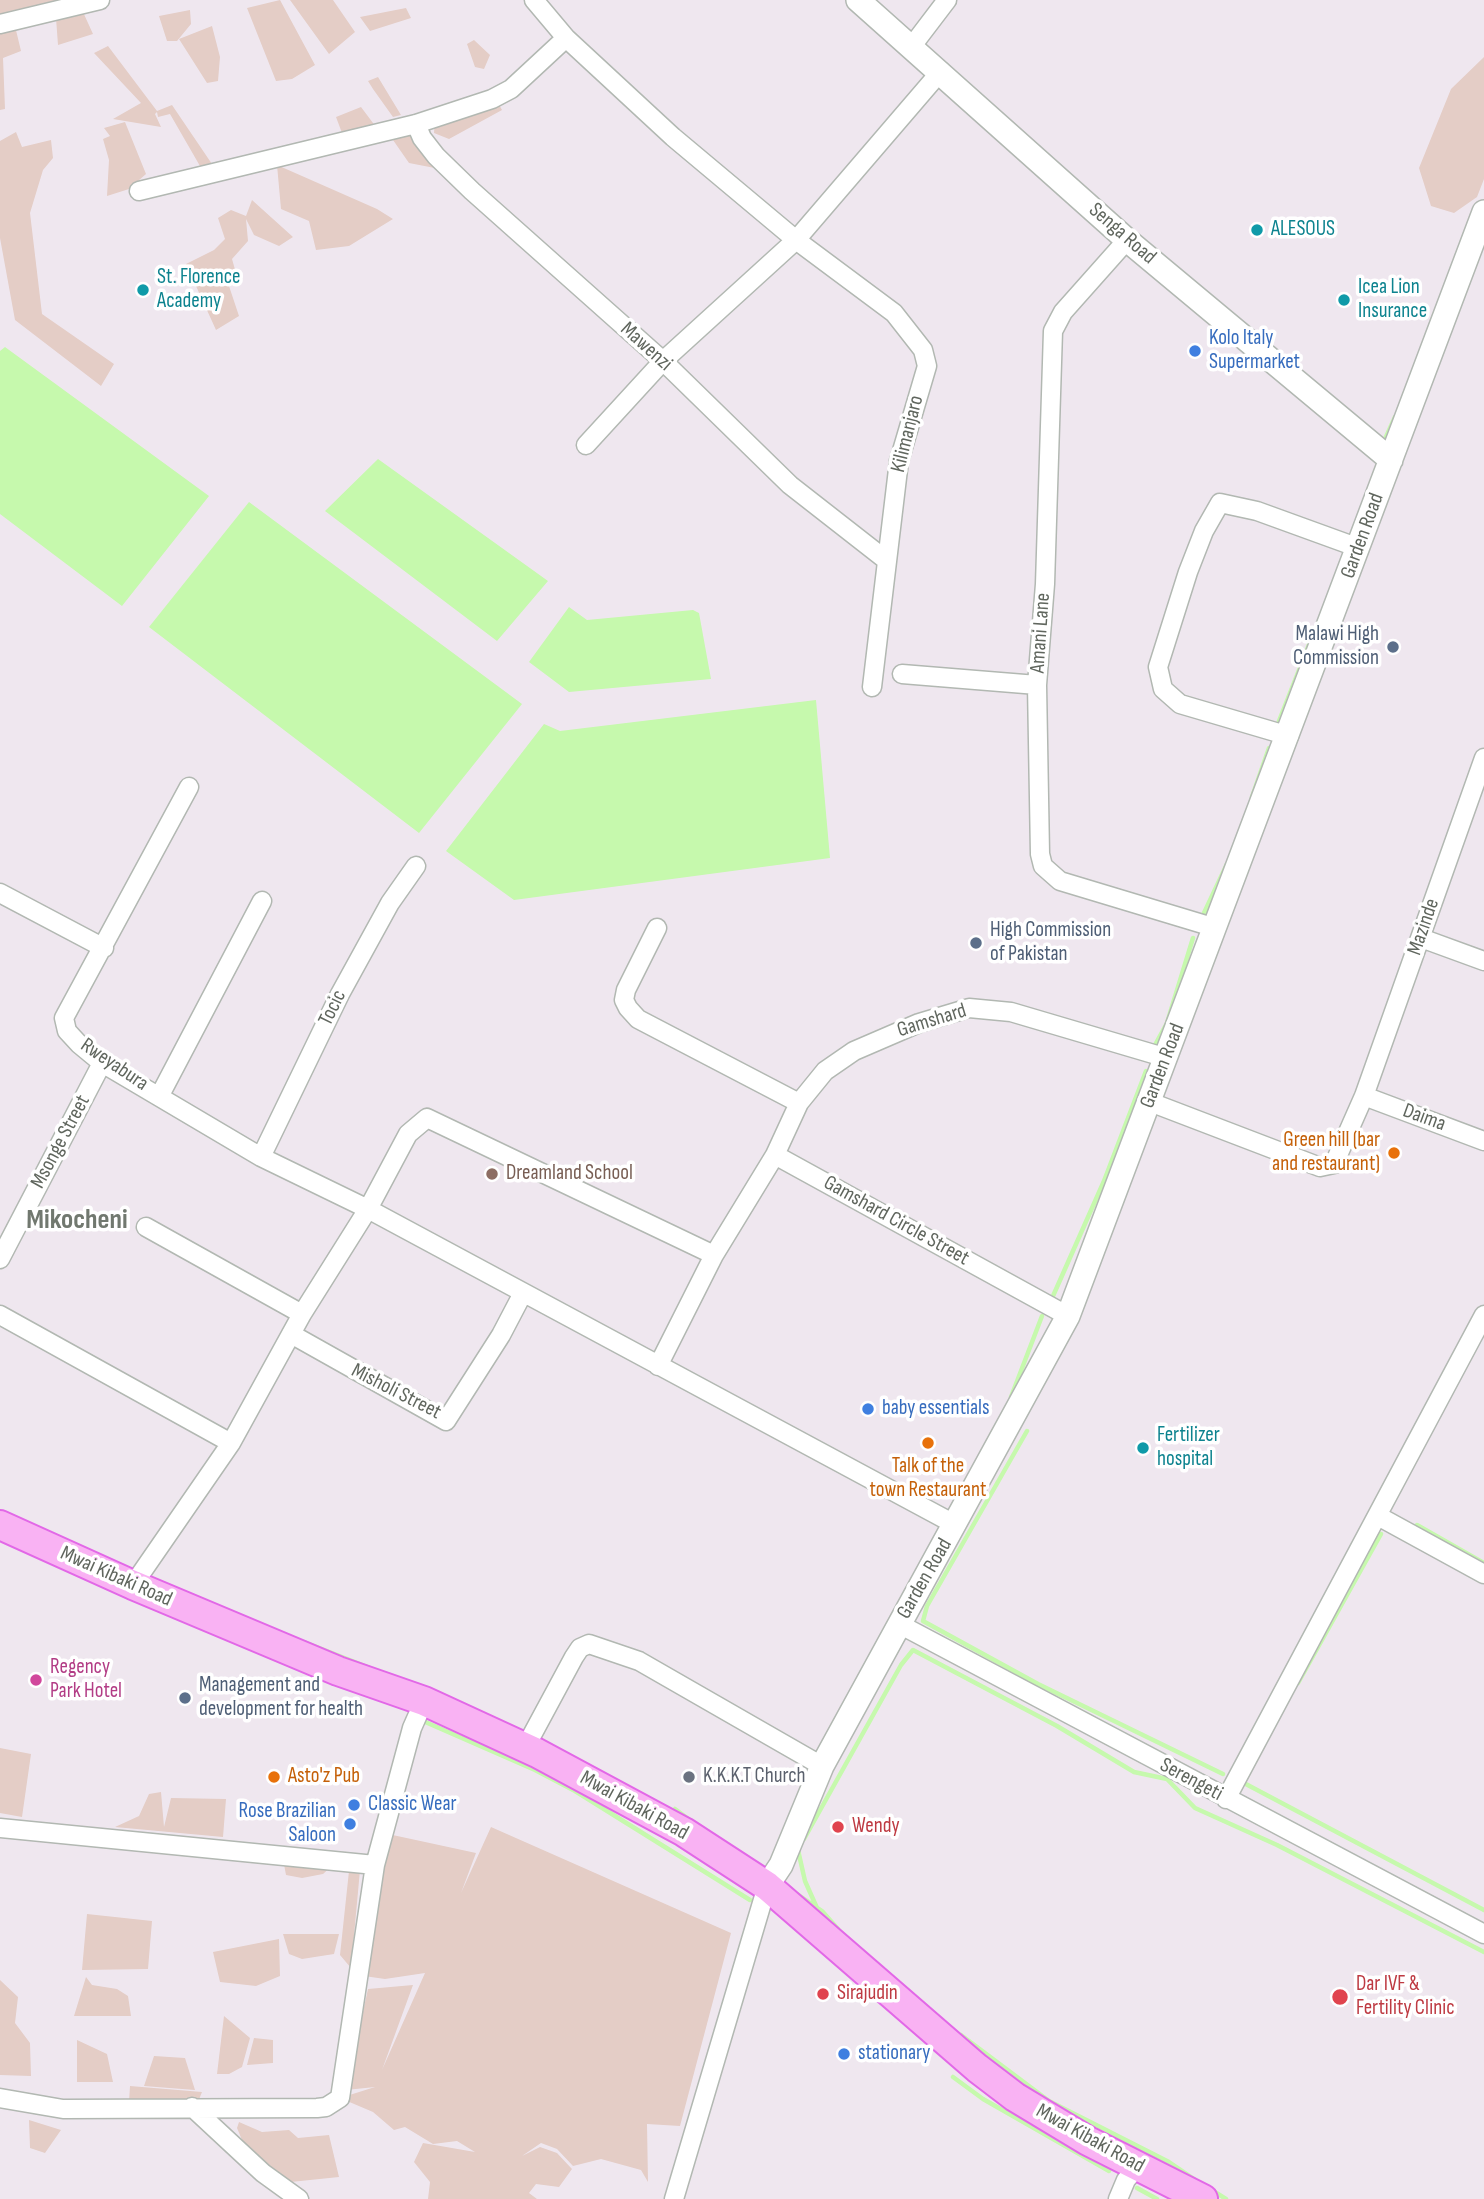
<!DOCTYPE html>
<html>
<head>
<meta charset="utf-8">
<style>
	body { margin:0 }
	canvas { display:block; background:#efe7ef }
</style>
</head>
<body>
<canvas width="1484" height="2199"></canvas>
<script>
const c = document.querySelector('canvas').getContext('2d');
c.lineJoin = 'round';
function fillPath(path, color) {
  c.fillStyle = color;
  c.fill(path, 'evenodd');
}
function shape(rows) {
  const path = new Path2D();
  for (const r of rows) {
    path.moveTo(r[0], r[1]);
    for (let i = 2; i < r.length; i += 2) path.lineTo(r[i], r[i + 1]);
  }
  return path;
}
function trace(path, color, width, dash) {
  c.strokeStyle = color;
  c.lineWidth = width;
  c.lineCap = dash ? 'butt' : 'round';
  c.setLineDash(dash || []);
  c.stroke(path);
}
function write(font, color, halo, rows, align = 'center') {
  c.font = font + ' "Sofia Sans Condensed",sans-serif';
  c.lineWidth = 7;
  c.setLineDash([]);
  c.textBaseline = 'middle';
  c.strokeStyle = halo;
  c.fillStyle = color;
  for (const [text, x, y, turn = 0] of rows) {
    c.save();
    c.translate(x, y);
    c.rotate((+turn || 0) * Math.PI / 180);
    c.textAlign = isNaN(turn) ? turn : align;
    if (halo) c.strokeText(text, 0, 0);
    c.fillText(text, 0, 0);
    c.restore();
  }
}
fillPath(shape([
	[0,0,58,0,0,23],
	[280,0,315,65,292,79,276,81,247,8],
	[290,0,333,0,355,32,329,54],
	[406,8,411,18,370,31,360,17],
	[190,10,191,24,177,41,167,41,159,16],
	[83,12,93,34,58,45,56,18],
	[0,26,15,26,21,51,3,58,5,109,0,110],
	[212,26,220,57,218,81,207,83,179,39],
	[474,40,490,55,484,69,475,67,467,44],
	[108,46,157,111,172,105,214,167,204,173,170,114,158,117,157,112,155,114,161,127,113,119,141,103,94,53],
	[1484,57,1484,179,1477,197,1454,213,1431,206,1419,168,1451,89],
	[378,77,401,115,393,117,373,89,368,81],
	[496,99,502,110,449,139,434,133,435,119],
	[361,107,376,127,342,133,336,117],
	[125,122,146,174,129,189,107,196,109,160,103,139,110,136,104,128],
	[16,132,22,147,51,140,53,158,43,170,30,213,42,314,114,364,101,386,15,320,0,238,0,141],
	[411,135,429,152,445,170,409,163,393,140],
	[277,165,377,209,393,219,349,246,316,250,309,221,281,209],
	[252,200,293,237,279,246,254,235,246,219,248,241,232,259,236,273,228,283,239,316,216,330,186,264,214,250,225,239,218,218,231,210,246,216],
	[0,1748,31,1754,22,1817,0,1813],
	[161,1792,164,1827,171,1798,226,1799,223,1837,115,1827,139,1816,149,1794],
	[491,1827,731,1933,680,2126,647,2124,648,2182,641,2170,601,2159,573,2166,557,2149,541,2143,522,2156,540,2147,557,2153,572,2169,559,2187,536,2184,529,2193,537,2199,428,2199,430,2182,414,2162,423,2143,475,2152,457,2141,433,2144,405,2127,394,2130,373,2112,340,2098,375,2087,346,2090,368,1989,413,1985,382,2070,425,1973,385,1979,364,1976,388,1834,476,1853,461,1893],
	[283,1859,334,1864,323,1874,302,1878,286,1875],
	[360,1870,351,1968,340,1955,349,1871],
	[87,1914,152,1921,148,1969,82,1970],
	[283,1934,339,1934,334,1954,302,1959,289,1954],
	[279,1939,280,1976,256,1986,220,1982,213,1952],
	[86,1977,92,1985,117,1989,128,1996,131,2016,74,2016],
	[0,1980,18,1997,15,2023,30,2043,31,2076,0,2075],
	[224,2016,250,2038,242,2067,229,2074,217,2074],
	[254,2038,273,2040,273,2063,247,2065],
	[77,2040,107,2054,113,2082,77,2082],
	[154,2056,185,2058,195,2090,144,2086],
	[130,2086,202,2092,198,2102,129,2102],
	[29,2120,61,2130,45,2153,30,2148],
	[239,2122,262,2132,289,2130,298,2138,329,2135,339,2177,281,2183,259,2162,242,2140,237,2128]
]), '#e4cdc6');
fillPath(shape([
	[5,347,209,496,122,606,0,514,0,351],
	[378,459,548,581,497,641,325,511],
	[249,502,522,704,419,833,149,627],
	[569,607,587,620,693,610,699,613,711,679,569,692,529,662],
	[816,700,830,858,514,900,446,851,544,724,560,731]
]), '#c6f9ad');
trace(shape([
	[1386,437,1395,417],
	[1279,721,1310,642],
	[1252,797,1269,748],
	[1204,913,1227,864],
	[1155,1045,1167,1023,1193,938],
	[1053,1296,1104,1181,1146,1071],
	[1011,1397,1042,1316],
	[1027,1431,927,1606,923,1621,1038,1684,1223,1774],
	[1417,1525,1484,1563],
	[304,1642,370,1668],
	[1298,1683,1381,1534],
	[423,1721,535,1770,575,1791,750,1900],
	[1242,1782,1484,1910],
	[675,1809,691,1821],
	[804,1839,901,1665,913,1650,1057,1726,1134,1772,1167,1779,1195,1808,1277,1845,1484,1952],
	[798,1850,805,1881,817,1908],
	[797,1894,822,1911,838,1929],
	[961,2035,1049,2101,1169,2162,1194,2179],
	[953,2077,983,2099,1109,2171],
	[1137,2188,1157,2199],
	[1210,2189,1226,2199]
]), '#c6f9ad', 4.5);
const minor = shape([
	[534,0,566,38,673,137,796,240,894,313,923,350,927,366,899,461,872,687],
	[0,24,100,0],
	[912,46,947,0],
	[416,124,422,138,436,156,472,191,663,361,790,485,886,560],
	[139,191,416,124,492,99,511,89,566,38],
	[1127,240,1063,312,1053,331,1045,584,1037,685,1040,854,1043,866,1060,881,1216,928],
	[586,445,663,361,796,240,941,71],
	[902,674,1037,685],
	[1289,736,1180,704,1163,689,1158,667,1188,572,1204,531,1220,503,1257,511,1359,548],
	[189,787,64,1018,67,1031,79,1044,102,1063,261,1157,368,1209,956,1525],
	[0,893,104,948],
	[657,928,626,990,624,1000,628,1008,638,1019,799,1103],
	[1421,938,1484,961],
	[160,1095,262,901],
	[1364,1096,1484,1141],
	[1150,1102,1320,1167,1334,1164,1364,1096,1484,758],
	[775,1155,1068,1316],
	[261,1157,340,994,390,903,416,866],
	[146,1227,302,1314],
	[0,1259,102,1063],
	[0,1315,231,1443],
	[291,1334,446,1421,501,1335,523,1293],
	[658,1366,714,1255,775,1155,799,1103,825,1071,854,1051,919,1023,969,1008,1011,1012,1167,1058],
	[1378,1516,1484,1574],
	[133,1585,231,1443,302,1314,368,1209,408,1134,427,1118,714,1255],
	[899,1624,1484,1934],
	[525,1748,574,1657,580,1648,589,1644,639,1661,822,1766],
	[1226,1799,1484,1315],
	[0,1828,375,1865],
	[0,2098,63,2109,317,2108,326,2107,340,2098,375,1865,412,1728,424,1701],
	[192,2107,263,2173,299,2199],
	[674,2199,767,1886],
	[1118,2199,1126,2180,1138,2166]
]);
const tertiary = shape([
	[858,0,1127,240,1391,460],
	[767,1886,781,1865,822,1766,1068,1316,1484,212]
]);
const primary = shape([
	[0,1525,133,1585,338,1671,424,1701,537,1753,684,1832,767,1886,977,2068,1015,2097,1088,2141,1203,2199]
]);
trace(minor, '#b2b8b2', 21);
trace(tertiary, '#b2b8b2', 26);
trace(primary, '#e268e7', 32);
trace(minor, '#fff', 18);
trace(tertiary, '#fff', 23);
trace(primary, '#f9b2f3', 28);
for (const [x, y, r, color] of [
	[1257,230,7,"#0f9aa8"],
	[143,290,7,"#0f9aa8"],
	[1344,300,7,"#0f9aa8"],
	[1195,351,7,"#3f7fe0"],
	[1393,647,7,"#5c6f8a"],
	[976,943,7,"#5c6f8a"],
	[1394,1153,7,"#e8710a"],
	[492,1174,7,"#8d6e63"],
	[868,1409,7,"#3f7fe0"],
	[928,1443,7,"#e8710a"],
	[1143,1448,7,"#0f9aa8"],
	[36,1680,7,"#d1479c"],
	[185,1698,7,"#5c6f8a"],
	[274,1777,7,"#e8710a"],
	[689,1777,7,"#6b7280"],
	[354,1805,7,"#3f7fe0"],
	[350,1824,7,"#3f7fe0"],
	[838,1827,7,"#e0444e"],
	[823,1994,7,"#e0444e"],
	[1340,1997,9,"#e0444e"],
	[844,2054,7,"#3f7fe0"]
]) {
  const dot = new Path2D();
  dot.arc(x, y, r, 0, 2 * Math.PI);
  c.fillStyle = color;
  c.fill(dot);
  trace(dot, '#fff', 2.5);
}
write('21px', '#0d838f', '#fff', [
	["ALESOUS",1271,230],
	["St. Florence",157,278],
	["Academy",157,302],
	["Icea Lion",1358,288],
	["Insurance",1358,312],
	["Fertilizer",1157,1436],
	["hospital",1157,1460]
], 'left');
write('21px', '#60665e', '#fff', [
	["Senga Road",1122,234,41],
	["Mawenzi",646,347,42],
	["Kilimanjaro",908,434,-76],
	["Garden Road",1363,536,-70],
	["Amani Lane",1041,633,-86],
	["Mazinde",1424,927,-71],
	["Tocic",333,1008,-64],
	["Gamshard",932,1021,-17],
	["Rweyabura",114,1065,34],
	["Garden Road",1163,1066,-69],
	["Daima",1424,1118,20],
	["Msonge Street",61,1142,-62],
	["Gamshard Circle Street",896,1221,29],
	["Misholi Street",396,1392,27],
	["Mwai Kibaki Road",116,1577,24],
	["Garden Road",925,1579,-60],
	["Serengeti",1191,1780,28],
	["Mwai Kibaki Road",634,1806,29],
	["Mwai Kibaki Road",1090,2139,29]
]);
write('21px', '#366cbe', '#fff', [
	["Kolo Italy",1209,339],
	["Supermarket",1209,363],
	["baby essentials",882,1409],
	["Classic Wear",368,1805],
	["Rose Brazilian",336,1812,"right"],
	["Saloon",336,1836,"right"],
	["stationary",858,2054]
], 'left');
write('21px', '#4e5e75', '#fff', [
	["Malawi High",1379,635,"right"],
	["Commission",1379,659,"right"],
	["High Commission",990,931],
	["of Pakistan",990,955],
	["Management and",199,1686],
	["development for health",199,1710]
], 'left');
write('21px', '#c56008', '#fff', [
	["Green hill (bar",1380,1141],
	["and restaurant)",1380,1165],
	["Talk of the",928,1467,"center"],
	["town Restaurant",928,1491,"center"],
	["Asto'z Pub",288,1777,"left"]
], 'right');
write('21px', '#785e54', '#fff', [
	["Dreamland School",506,1174]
], 'left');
write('21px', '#b23c85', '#fff', [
	["Regency",50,1668],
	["Park Hotel",50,1692]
], 'left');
write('21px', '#5b616d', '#fff', [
	["K.K.K.T Church",703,1777]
], 'left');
write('21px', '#be3a42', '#fff', [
	["Wendy",852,1827],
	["Dar IVF &",1356,1985],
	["Fertility Clinic",1356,2009],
	["Sirajudin",837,1994]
], 'left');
write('bold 28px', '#71786f', '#fff', [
	["Mikocheni",77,1221]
]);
</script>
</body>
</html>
